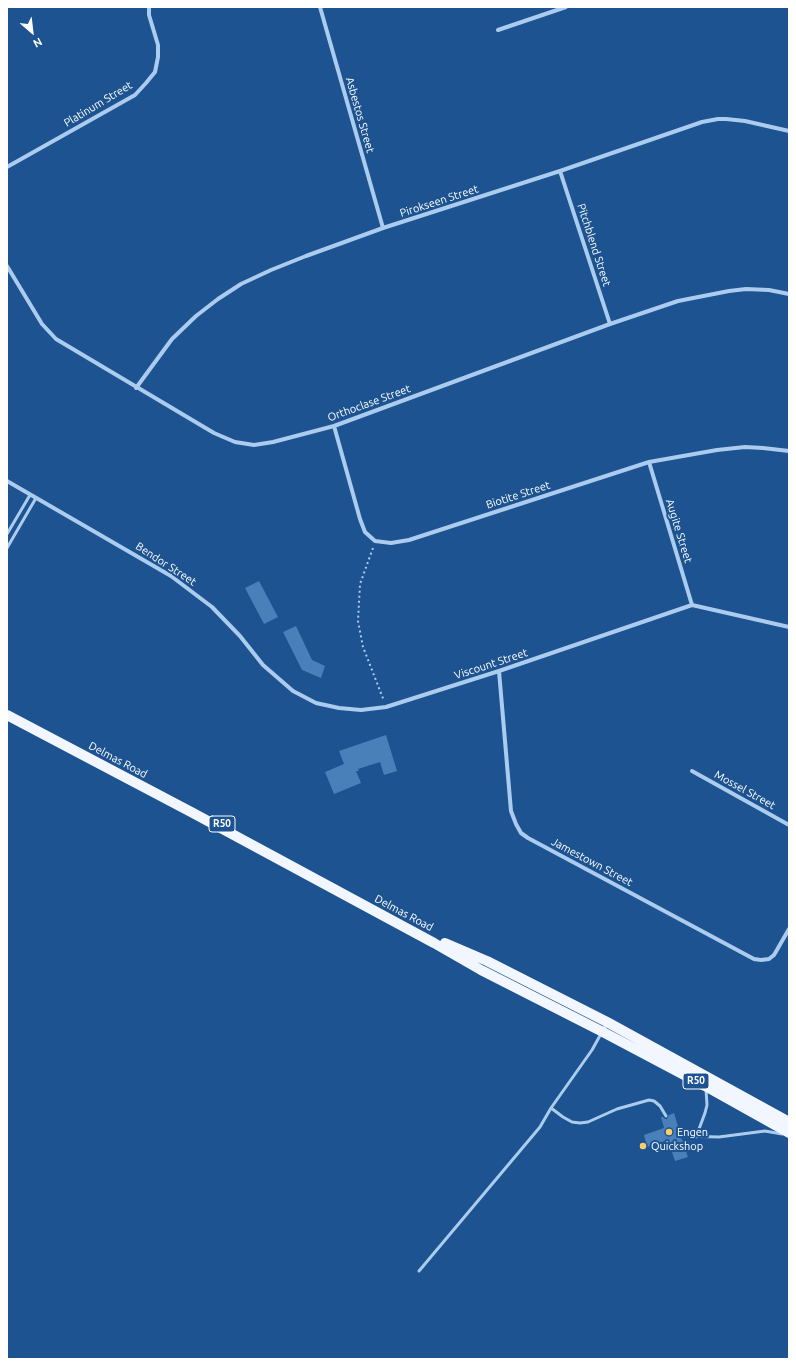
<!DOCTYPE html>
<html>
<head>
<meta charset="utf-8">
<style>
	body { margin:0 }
	#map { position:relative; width:796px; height:1366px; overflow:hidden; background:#1c5390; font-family:Ubuntu,sans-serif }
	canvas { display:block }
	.frame { position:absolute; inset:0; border:8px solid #fff; pointer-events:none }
	.north { position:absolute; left:12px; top:12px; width:40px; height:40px; -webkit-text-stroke:3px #1c5390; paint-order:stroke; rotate:152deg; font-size:11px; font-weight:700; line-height:16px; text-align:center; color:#fff }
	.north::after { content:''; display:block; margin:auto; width:14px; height:18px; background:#fff; clip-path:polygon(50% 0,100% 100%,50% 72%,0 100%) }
</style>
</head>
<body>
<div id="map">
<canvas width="796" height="1366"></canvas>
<div class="frame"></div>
<div class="north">N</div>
</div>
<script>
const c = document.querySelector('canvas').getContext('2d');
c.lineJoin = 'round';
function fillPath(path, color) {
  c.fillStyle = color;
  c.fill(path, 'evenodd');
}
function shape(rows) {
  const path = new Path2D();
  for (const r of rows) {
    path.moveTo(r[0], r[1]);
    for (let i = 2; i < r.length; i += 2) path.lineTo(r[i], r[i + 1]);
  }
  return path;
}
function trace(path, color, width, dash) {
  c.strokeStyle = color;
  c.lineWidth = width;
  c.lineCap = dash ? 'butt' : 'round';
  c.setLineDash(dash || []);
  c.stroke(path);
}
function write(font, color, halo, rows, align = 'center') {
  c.font = font + ' Ubuntu,sans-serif';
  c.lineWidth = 4;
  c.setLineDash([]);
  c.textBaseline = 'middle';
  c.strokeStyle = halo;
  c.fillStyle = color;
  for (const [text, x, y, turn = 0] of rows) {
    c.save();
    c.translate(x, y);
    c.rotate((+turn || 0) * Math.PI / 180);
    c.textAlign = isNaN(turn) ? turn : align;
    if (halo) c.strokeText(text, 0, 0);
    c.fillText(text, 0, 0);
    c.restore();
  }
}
fillPath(shape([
	[259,581,278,617,264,624,245,588],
	[296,626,312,660,325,666,321,678,302,670,283,632],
	[386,735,397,771,384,775,380,762,358,769,359,771,356,771,361,783,334,794,325,772,344,764,339,751],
	[674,1113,680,1133,678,1137,682,1139,688,1157,675,1161,668,1140,647,1147,644,1135,664,1128,661,1117,663,1117,665,1119,667,1119,669,1115]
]), '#4980b9');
trace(shape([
	[373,548,360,584,358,621,363,647,384,701]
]), '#abccee', 2, [2, 3]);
trace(shape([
	[7,534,30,495],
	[7,548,36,498],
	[551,1108,563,1117,572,1122,580,1123,588,1122,617,1109,649,1100,654,1101,660,1106,666,1116],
	[681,1136,719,1137,765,1131,782,1134],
	[696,1137,705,1113,707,1105,706,1089],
	[419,1271,540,1127,551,1108,592,1050,607,1023]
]), '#abccee', 3);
trace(shape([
	[320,7,383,228],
	[498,30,566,7],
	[7,167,135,95,146,83,155,72,158,57,158,45,149,15,149,7],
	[560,171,610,324],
	[7,266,42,324,56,339,214,433,235,442,254,445,273,442,334,426,610,324,678,301,729,291,746,289,769,290,789,294],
	[136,388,172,339,196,316,218,299,241,284,271,270,306,256,383,228,560,171,702,122,718,119,726,119,745,121,789,131],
	[334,426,360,519,365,532,375,541,391,543,409,540,649,462,717,450,745,447,763,448,789,451],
	[649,462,692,605],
	[7,481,171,576,212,607,240,636,263,665,293,691,316,703,339,708,361,710,386,707,499,671,692,605],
	[692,605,789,627],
	[499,671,511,811,516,824,521,833,528,838,754,959,761,960,769,959,774,955,789,929],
	[692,771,789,825]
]), '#abccee', 4);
trace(shape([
	[7,715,193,813,434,943,481,970,601,1031,705,1086,789,1133],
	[445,943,487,961,607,1022,789,1122]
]), '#f2f7ff', 10);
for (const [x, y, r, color] of [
	[669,1132,4,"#fecd69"],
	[643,1146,4,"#fecd69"]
]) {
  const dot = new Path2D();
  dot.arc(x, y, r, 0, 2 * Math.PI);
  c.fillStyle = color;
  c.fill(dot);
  trace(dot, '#1c5390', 1.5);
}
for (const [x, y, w] of [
	[222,824,26],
	[696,1081,26]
]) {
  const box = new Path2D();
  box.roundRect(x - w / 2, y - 8, w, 16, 3);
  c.fillStyle = '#1c5390';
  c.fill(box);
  trace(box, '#fff', 1);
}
write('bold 10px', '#fff', null, [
	["R50",222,824],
	["R50",696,1081]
]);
write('11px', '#fff', '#1c5390', [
	["Platinum Street",98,104,-31],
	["Asbestos Street",360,115,74],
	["Pirokseen Street",439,201,-18],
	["Pitchblend Street",594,245,72],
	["Orthoclase Street",369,403,-20],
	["Biotite Street",518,495,-18],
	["Augite Street",679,531,73],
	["Bendor Street",166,564,33],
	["Viscount Street",491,664,-18],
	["Delmas Road",118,760,28],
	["Mossel Street",745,790,29],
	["Jamestown Street",592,862,28],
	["Delmas Road",404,913,28]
]);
write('11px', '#fff', '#1c5390', [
	["Engen",677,1132],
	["Quickshop",651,1146]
], 'left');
</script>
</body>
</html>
